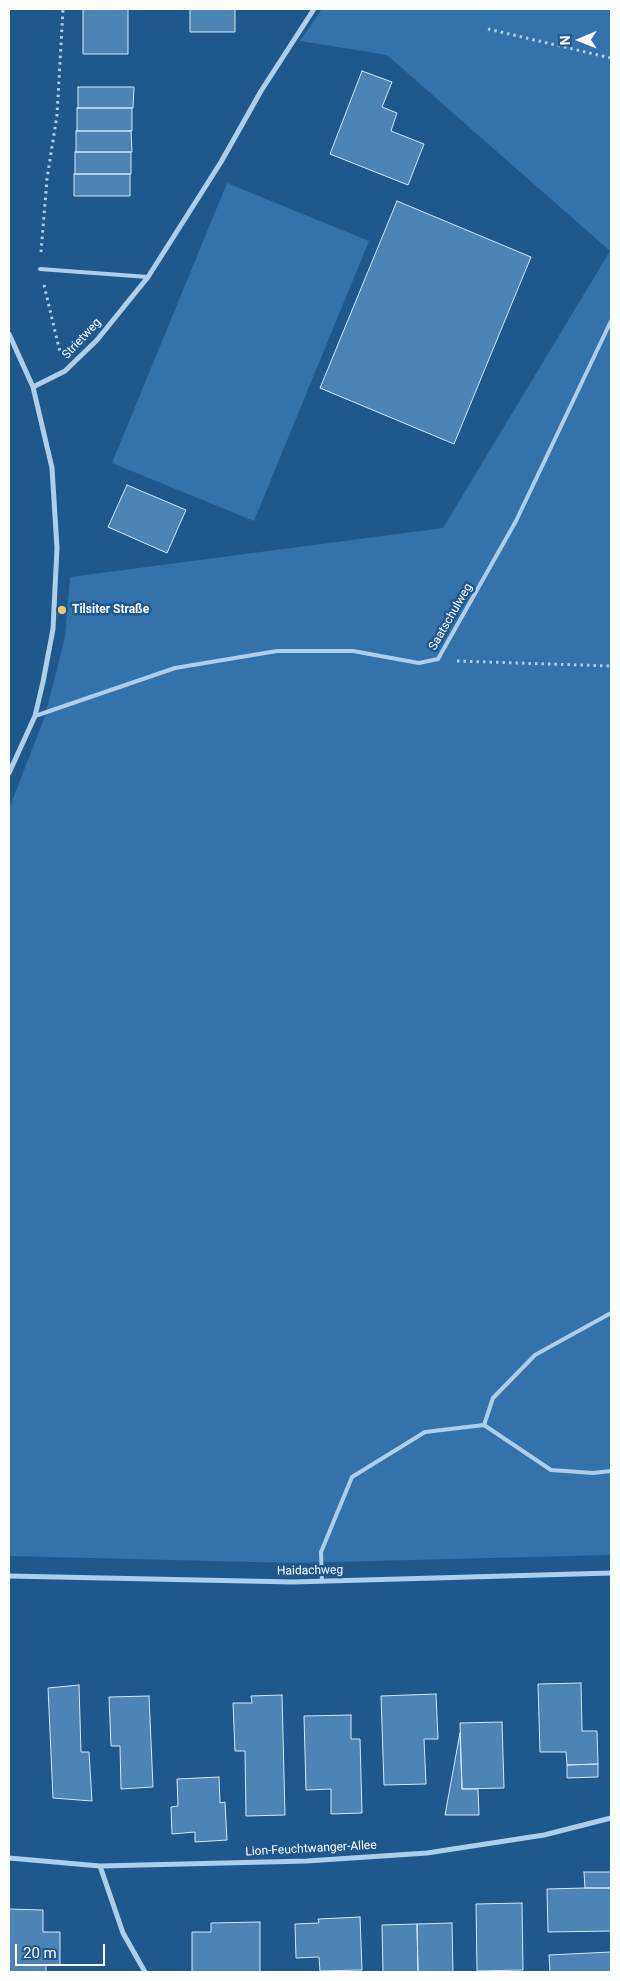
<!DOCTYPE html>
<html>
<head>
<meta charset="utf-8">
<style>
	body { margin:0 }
	#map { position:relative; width:620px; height:1981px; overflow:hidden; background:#1f588d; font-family:Roboto,sans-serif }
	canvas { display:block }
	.frame { position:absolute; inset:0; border:10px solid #fff; pointer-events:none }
	.north { position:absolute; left:555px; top:15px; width:50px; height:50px; -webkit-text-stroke:4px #1f588d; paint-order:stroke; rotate:269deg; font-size:14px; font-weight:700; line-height:20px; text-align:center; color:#fff }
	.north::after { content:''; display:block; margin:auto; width:18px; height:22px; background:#fff; clip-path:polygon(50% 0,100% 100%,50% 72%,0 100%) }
	.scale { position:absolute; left:15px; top:1944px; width:90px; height:22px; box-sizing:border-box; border:2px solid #fff; border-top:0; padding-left:6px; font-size:15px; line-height:18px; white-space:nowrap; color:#fff; -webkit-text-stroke:4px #1f588d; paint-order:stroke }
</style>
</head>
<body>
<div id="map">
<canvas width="620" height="1981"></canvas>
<div class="frame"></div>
<div class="north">N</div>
<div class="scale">20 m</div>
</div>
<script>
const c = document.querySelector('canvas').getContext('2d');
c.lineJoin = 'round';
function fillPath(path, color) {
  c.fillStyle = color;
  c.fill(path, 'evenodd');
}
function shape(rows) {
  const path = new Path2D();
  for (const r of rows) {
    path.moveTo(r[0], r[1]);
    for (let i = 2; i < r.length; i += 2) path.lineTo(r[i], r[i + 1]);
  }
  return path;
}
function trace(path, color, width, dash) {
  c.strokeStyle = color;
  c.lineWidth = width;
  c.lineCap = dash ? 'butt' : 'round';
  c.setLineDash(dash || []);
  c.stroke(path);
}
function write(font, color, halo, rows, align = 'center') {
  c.font = font + ' Roboto,sans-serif';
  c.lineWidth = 5;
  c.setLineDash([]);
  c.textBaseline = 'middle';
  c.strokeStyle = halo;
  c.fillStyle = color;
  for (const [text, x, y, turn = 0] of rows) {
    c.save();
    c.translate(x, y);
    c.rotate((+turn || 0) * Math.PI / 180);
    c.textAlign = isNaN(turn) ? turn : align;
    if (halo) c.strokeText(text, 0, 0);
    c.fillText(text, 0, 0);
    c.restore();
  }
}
fillPath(shape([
	[322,9,611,9,611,1555,293,1563,9,1556,9,809,45,716,65,637,70,577,443,528,610,251,387,55,300,41],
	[227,183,369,241,254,521,112,463]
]), '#3372aa');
const building = shape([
	[83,9,128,9,128,54,83,54,83,9],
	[190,9,235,9,235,32,190,32,190,9],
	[362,71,392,82,382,107,397,113,391,131,424,144,408,185,330,154,362,71],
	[78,87,134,87,133,108,78,108,78,87],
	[77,108,132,108,132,131,77,131,77,108],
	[76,131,131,131,132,152,76,152,76,131],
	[75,152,131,152,131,174,75,174,75,152],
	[74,174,130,174,130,196,74,196,74,174],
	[397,201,531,257,454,444,320,388,397,201],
	[127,485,186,510,167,553,108,527,127,485],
	[581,1683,582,1731,597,1731,598,1764,567,1765,566,1752,540,1752,538,1684,581,1683],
	[79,1685,81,1752,89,1752,92,1801,53,1798,48,1688,79,1685],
	[436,1694,438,1739,424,1739,426,1784,384,1785,381,1696,436,1694],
	[282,1695,285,1815,246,1816,245,1751,235,1751,233,1703,252,1703,251,1696,282,1695],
	[149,1696,153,1787,121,1789,120,1746,111,1746,109,1697,149,1696],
	[351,1715,351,1739,360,1739,362,1813,331,1814,331,1789,306,1790,304,1716,351,1715],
	[502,1722,504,1788,462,1789,460,1723,502,1722],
	[460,1733,462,1789,478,1789,479,1815,445,1815,460,1733],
	[598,1764,598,1777,567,1778,567,1765,598,1764],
	[219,1777,220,1803,225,1802,227,1840,195,1842,195,1832,172,1834,171,1807,178,1806,177,1779,219,1777],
	[584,1872,611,1872,611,1888,585,1888,584,1872],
	[585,1888,611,1888,611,1931,548,1932,547,1889,585,1888],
	[522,1903,523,1970,477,1971,476,1904,522,1903],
	[9,1909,43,1910,43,1932,60,1932,60,1965,46,1965,46,1972,9,1972,9,1909],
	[360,1917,362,1970,320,1971,319,1957,296,1958,295,1924,319,1923,318,1919,360,1917],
	[260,1922,260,1972,192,1972,192,1932,211,1932,211,1923,260,1922],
	[452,1923,453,1972,418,1972,417,1924,452,1923],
	[417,1924,418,1972,383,1972,382,1925,417,1924],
	[611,1952,611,1972,550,1972,549,1955,611,1952]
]);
fillPath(building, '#4c84b6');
trace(building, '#d2e7f9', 1);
trace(shape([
	[488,29,611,58],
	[41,252,47,179,57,115,63,9],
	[44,285,60,352],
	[457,661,611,666]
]), '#adcfec', 3, [2.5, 4]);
trace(shape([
	[40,269,148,277],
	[35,716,175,668,277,651,353,651,419,663,438,659,516,521,611,321],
	[611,1313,535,1355,493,1398,484,1425,551,1470,593,1473,611,1471],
	[322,1581,321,1552,352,1477,425,1432,484,1425]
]), '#adcfec', 4);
trace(shape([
	[9,334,33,387,52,468,57,548,53,629,43,682,35,716,9,773],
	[33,387,65,371,97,340,148,277,221,162,261,91,314,9],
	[9,1576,293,1582,611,1573],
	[9,1858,100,1866,307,1861,427,1853,544,1835,611,1818],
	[100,1866,123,1933,145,1972]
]), '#adcfec', 5);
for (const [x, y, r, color] of [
	[62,610,5,"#fac66d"]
]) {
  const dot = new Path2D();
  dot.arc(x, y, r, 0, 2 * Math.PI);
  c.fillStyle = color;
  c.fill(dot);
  trace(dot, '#1f588d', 2);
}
write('12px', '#fff', '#1f588d', [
	["Strietweg",82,339,-47],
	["Saatschulweg",451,617,-60],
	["Haidachweg",310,1571,-1],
	["Lion-Feuchtwanger-Allee",311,1849,-3]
]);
write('bold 12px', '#fff', '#1f588d', [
	["Tilsiter Straße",72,610]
], 'left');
</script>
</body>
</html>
